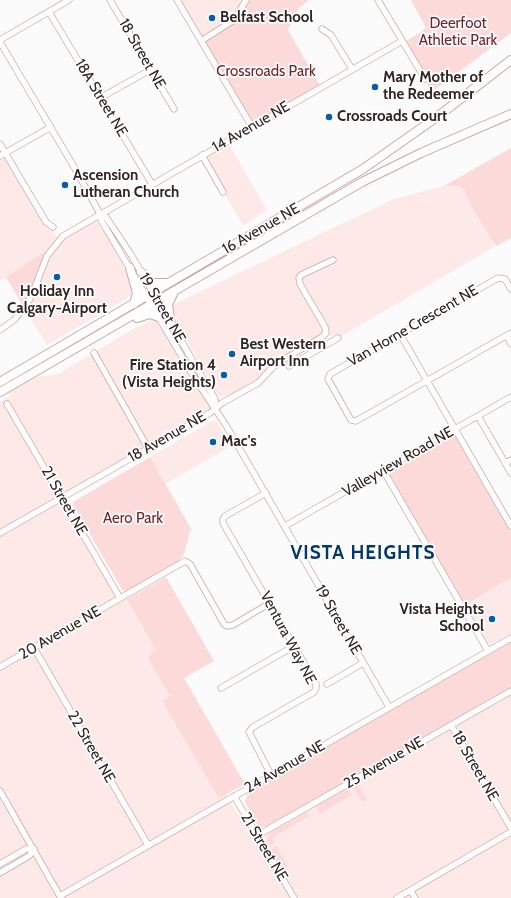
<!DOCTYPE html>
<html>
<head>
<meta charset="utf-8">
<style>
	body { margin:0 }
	canvas { display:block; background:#fbfbfb }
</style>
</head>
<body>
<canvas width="511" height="898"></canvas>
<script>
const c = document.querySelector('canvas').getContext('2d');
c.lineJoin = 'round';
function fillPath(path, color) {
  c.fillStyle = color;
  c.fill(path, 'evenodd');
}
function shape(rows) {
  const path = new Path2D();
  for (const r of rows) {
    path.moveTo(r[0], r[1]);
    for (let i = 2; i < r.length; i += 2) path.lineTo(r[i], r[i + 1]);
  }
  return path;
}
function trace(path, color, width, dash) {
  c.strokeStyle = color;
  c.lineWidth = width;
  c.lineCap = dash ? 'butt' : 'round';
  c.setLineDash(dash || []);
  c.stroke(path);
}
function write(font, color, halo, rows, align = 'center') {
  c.font = font + ' Cabin,sans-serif';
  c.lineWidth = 3.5;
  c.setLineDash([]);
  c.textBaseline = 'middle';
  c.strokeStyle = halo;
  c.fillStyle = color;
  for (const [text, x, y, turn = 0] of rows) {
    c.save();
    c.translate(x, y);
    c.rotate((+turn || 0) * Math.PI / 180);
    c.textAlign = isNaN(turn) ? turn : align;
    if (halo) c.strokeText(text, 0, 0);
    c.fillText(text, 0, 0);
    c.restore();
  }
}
fillPath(shape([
	[177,0,246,0,237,17,201,41],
	[227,141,267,210,243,226,202,155],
	[5,153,46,222,53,227,55,235,59,239,94,218,109,238,134,286,131,295,124,300,47,345,24,308,41,254,0,281,0,156],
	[455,185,464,190,471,206,496,246,338,338,326,333,284,358,258,383,237,394,219,397,180,329,172,305,394,199,444,186],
	[159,317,216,408,62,498,120,598,125,595,157,648,148,657,250,836,511,688,511,898,0,898,0,402,10,396,8,392,35,377,56,375,135,328],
	[214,420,217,422,231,446,165,484,150,457],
	[511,578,511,633,492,644,486,642,465,605]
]), '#fee9e9');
fillPath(shape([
	[246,0,309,0,298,9,288,30,321,87,252,127,201,41,227,25],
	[411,0,511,0,511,33,432,92,402,41,406,41,420,33,426,28],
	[511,148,511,238,496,246,471,206,464,190,459,186,444,186],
	[50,251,24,308,6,277,41,254],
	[455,434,511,532,511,578,465,605,390,476,392,471],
	[150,457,192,530,190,531,184,554,178,562,127,591,123,591,73,505,73,502],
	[166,577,214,661,184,678,245,784,219,798,162,701,170,696,148,659,150,654,156,650,127,599],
	[511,642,511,688,269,826,260,827,254,822,255,820,245,802,248,792],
	[357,783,367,799,365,801,361,800,352,786],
	[348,788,352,795,320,814,316,806],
	[307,812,309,816,273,837,274,843,268,846,267,839,270,833],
	[276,846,288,867,284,870,284,874,270,850]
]), '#fcdad9');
const minor = shape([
	[110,0,174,109],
	[177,0,252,127],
	[378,0,425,79],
	[49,12,152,184],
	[322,29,331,35,352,69],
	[0,40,69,0],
	[201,41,234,20,246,0],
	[0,42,77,172,100,214,101,220,194,377,227,427,389,707],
	[100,98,150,70],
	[0,144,46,222,53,227],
	[202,155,223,192],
	[0,156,51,127],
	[100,214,106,217,130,253,215,399,216,408],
	[511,289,505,279,498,278,330,374,328,379,351,420,356,421,511,333],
	[0,330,14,320,24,308,31,297,47,256,63,236,402,41],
	[400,334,511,526],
	[507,336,511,344],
	[94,353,148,448],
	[289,366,338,338],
	[7,404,120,598],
	[478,416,511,473],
	[505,463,511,460],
	[383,470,488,651],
	[266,493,225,516,223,519,223,523,316,684,316,688,314,692,253,727,249,732,271,775],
	[285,526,511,397],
	[0,533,210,413,222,403,258,383,276,364,322,337,326,333,325,327,300,284,299,278,301,275,333,260],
	[34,648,148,845],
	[0,667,185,561,190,564,224,624,227,626,233,625,270,603],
	[327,684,363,663],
	[221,688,294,646],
	[451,725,511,828],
	[0,791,61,898],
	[234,796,294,898],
	[258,835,511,691],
	[0,864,26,849,34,849],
	[0,873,29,856,34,849],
	[411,891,415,898],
	[60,896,511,638],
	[397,898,511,832]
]);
const highway = shape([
	[130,268,137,293,134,304],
	[141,272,151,283,167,283],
	[137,318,150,314,159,317],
	[171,325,168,304,173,294],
	[0,382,363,169,437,117,511,60],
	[0,392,362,182,421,153,511,114]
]);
trace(minor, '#cda6a6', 7);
trace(highway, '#cda6a6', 10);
trace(minor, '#fff', 5.5);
trace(highway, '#fff', 8);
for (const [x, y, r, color] of [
	[212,18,4,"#045eab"],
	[375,87,4,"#045eab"],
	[329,117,4,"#045eab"],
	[65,185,4,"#045eab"],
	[57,277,4,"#045eab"],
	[232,354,4,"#045eab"],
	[224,375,4,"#045eab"],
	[213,442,4,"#045eab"],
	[492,619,4,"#045eab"]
]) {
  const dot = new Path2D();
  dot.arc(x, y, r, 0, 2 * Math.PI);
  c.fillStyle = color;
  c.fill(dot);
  trace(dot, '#fff', 1.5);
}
write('bold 15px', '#342525', '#fff', [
	["Belfast School",220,18],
	["Mary Mother of",383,78],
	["the Redeemer",383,95],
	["Crossroads Court",337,117],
	["Ascension",73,176],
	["Lutheran Church",73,193],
	["Holiday Inn",57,292,"center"],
	["Calgary-Airport",57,309,"center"],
	["Best Western",240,345],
	["Airport Inn",240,362],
	["Fire Station 4",216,366,"right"],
	["(Vista Heights)",216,383,"right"],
	["Mac's",221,442],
	["Vista Heights",484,610,"right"],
	["School",484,627,"right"]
], 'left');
write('15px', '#74232b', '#fff', [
	["Deerfoot",458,24],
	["Athletic Park",458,41],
	["Crossroads Park",266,72],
	["Aero Park",133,519]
]);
write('15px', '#342525', '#fff', [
	["18 Street NE",142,54,60],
	["18A Street NE",101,98,59],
	["14 Avenue NE",251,127,-30],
	["16 Avenue NE",261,229,-30],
	["19 Street NE",162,308,60],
	["Van Horne Crescent NE",413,326,-30],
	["18 Avenue NE",167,437,-30],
	["Valleyview Road NE",398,462,-30],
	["21 Street NE",64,501,60],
	["19 Street NE",338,620,60],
	["20 Avenue NE",60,633,-30],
	["Ventura Way NE",288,638,62],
	["22 Street NE",91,747,60],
	["25 Avenue NE",384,763,-30],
	["18 Street NE",475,766,60],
	["24 Avenue NE",285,767,-30],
	["21 Street NE",264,847,59]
]);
c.letterSpacing = '1px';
write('bold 19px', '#033869', '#fff', [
	["VISTA HEIGHTS",363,553]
]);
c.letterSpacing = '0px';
</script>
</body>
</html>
